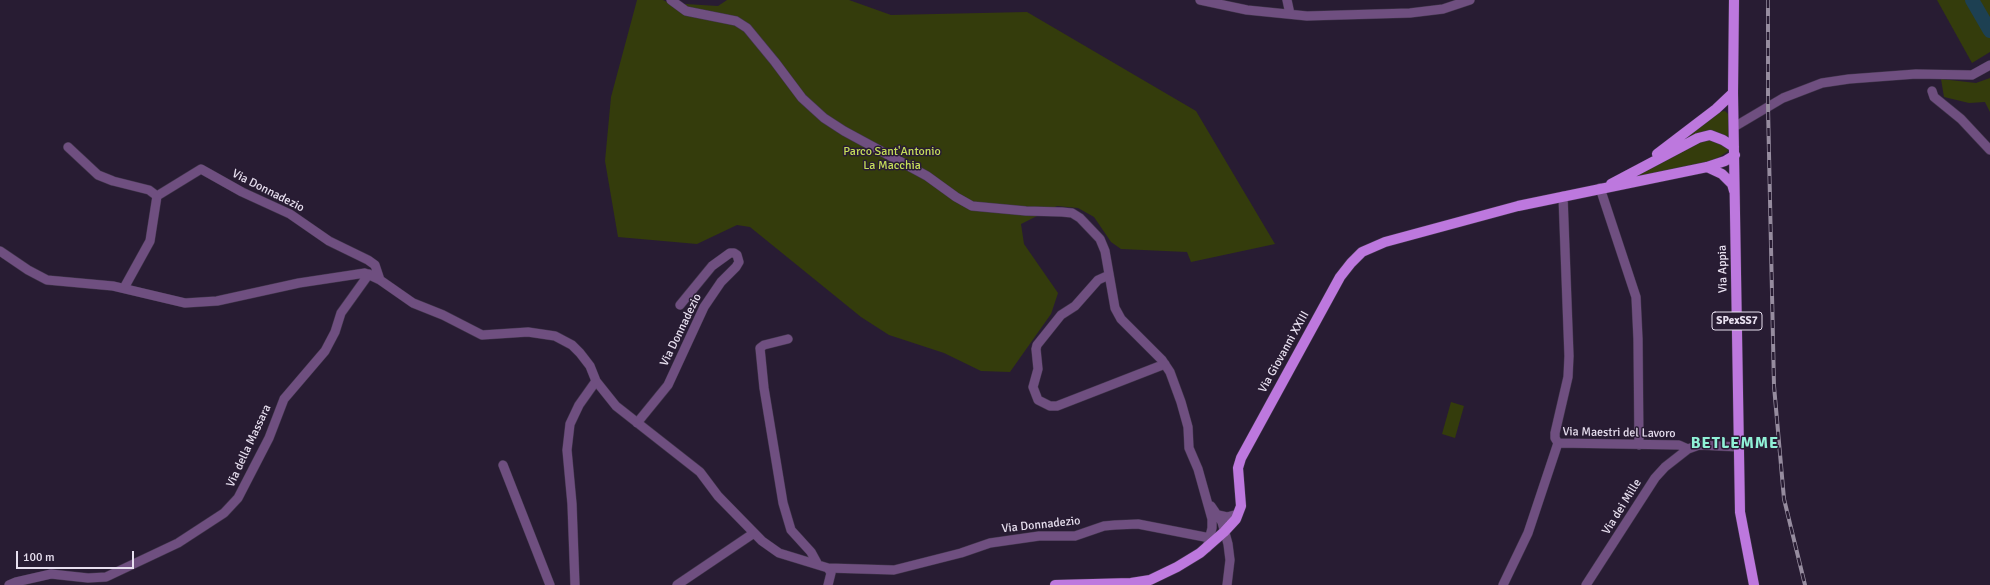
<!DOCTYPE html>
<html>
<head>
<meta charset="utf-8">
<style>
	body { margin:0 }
	#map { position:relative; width:1990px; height:585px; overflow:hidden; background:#281c33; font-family:Signika,sans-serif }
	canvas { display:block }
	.scale { position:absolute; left:16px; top:551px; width:118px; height:18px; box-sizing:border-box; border:2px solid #e7dfef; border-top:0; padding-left:5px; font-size:12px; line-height:14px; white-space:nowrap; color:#e7dfef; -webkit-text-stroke:3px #281c33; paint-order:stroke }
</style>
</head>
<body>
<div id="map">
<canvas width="1990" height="585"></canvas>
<div class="scale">100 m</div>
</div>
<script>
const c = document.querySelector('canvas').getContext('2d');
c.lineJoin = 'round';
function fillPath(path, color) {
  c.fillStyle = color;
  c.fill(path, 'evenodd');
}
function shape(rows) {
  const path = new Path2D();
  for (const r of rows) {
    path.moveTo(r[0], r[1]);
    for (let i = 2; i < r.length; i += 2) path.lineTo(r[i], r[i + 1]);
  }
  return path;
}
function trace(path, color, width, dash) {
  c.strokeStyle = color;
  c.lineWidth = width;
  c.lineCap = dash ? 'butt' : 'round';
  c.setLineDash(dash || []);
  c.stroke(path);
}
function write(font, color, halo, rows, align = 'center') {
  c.font = font + ' Signika,sans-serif';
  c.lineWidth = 3;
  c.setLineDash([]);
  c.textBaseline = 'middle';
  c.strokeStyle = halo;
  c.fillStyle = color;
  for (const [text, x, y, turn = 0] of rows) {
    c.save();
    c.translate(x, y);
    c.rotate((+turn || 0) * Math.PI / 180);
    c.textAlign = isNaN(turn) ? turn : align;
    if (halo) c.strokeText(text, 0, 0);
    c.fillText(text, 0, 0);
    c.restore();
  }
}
fillPath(shape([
	[637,0,663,0,669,3,718,6,727,0,849,0,891,15,1027,12,1196,111,1275,244,1191,262,1187,252,1121,249,1111,242,1094,217,1078,208,1057,206,1021,224,1024,244,1058,293,1051,314,1010,372,981,371,944,353,889,335,861,317,750,227,737,225,697,244,618,237,605,161,611,97],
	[1937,0,1990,0,1990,52,1972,63],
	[1990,78,1990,112,1985,102,1969,103,1944,97,1941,79,1976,83],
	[1725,111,1729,115,1729,138,1711,131,1699,133,1666,150,1718,112],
	[1703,139,1716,141,1729,149,1727,152,1713,161,1637,178,1637,176],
	[1451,402,1464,406,1455,438,1442,434]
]), '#343c0c');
trace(shape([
	[1972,0,1990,31]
]), '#1d4052', 14);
const minor = shape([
	[671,0,686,11,736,21,747,28,775,62,802,98,824,118,844,131,927,176,956,197,972,206,1026,211,1062,212,1072,213,1080,218,1100,239,1105,251,1115,308,1121,319,1162,360,1170,372,1181,402,1188,427,1189,448,1198,469,1212,519,1212,528,1207,548],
	[1200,0,1247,10,1307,16,1410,13,1443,9,1470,0],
	[1287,0,1290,14],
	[1932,91,1934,97,1961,119,1990,150],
	[1734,127,1783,98,1822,83,1849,79,1916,74,1972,75,1990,65],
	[68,147,98,175,113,181,149,190,157,196],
	[1600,188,1636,297,1638,339,1639,445],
	[0,251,28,270,47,280,113,286,185,303,217,301,299,283,365,273,380,280,413,303,443,315,482,335,528,332,555,336,572,345,580,353,590,366,596,381,616,406,700,472,718,496,762,541,779,553,828,568,831,573,828,585],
	[1109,275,1098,280,1075,306,1061,315,1037,345,1036,349,1038,369,1033,387,1038,400,1050,406,1057,406,1165,364],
	[124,288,150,241,157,196,201,169,242,192,290,214,329,241,368,260,375,265,380,280],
	[788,339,764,345,760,348,764,388,783,503,791,530,811,552,817,563],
	[637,423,668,385,704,307,721,282,736,267,739,262,737,255,734,253,730,253,712,266,680,305],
	[1558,443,1555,438,1555,433,1568,377,1569,356,1563,196],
	[1558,443,1679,445,1688,449],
	[503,465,550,585],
	[1211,506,1222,522,1228,544,1230,560,1227,585],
	[1218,515,1227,517,1238,514],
	[828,568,894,570,961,553,990,543,1039,536,1075,536,1104,526,1115,525,1138,524,1210,538],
	[9,585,16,582,51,574,88,578,106,577,178,543,224,513,238,498,269,438,284,399,325,351,335,332,341,313,369,274],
	[575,585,572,504,567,450,570,424,579,405,596,381],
	[677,585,754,533],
	[1503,585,1528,533,1558,443],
	[1586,585,1655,478,1665,467,1688,449,1699,445,1739,447]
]);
const major = shape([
	[1734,0,1733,93,1740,512,1754,585],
	[1657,154,1716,109,1733,93],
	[1707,167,1722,174,1732,184,1734,191],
	[1611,184,1698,138,1710,135,1723,140,1734,147],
	[1055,585,1131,583,1150,580,1177,567,1200,553,1224,532,1236,519,1241,506,1238,468,1241,458,1340,277,1351,263,1362,252,1385,242,1518,206,1707,167,1725,161,1735,155]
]);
trace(minor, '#43374d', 10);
trace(major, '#43374d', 11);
trace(minor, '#6f4f80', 9);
trace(major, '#bd78de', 10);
const rail = shape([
	[1768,0,1768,107,1774,386,1784,499,1805,585]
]);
trace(rail, '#968c9f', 4);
trace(rail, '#281c33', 2.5, [8]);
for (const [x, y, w] of [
	[1737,321,50]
]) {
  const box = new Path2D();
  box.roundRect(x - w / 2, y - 9, w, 18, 3);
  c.fillStyle = '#281c33';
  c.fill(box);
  trace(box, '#e7dfef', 1);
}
write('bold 11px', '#e7dfef', null, [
	["SPexSS7",1737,321]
]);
write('12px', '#c6de5a', '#281c33', [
	["Parco Sant'Antonio",892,152],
	["La Macchia",892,166]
]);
write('12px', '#e7dfef', '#281c33', [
	["Via Donnadezio",268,191,27],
	["Via Appia",1723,269,-91],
	["Via Donnadezio",681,330,-64],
	["Via Giovanni XXIII",1284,352,-61],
	["Via Maestri del Lavoro",1619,433,1],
	["Via della Massara",249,446,-65],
	["Via dei Mille",1622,507,-58],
	["Via Donnadezio",1041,525,-6]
]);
c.letterSpacing = '1px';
write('bold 16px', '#90f1d7', '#281c33', [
	["BETLEMME",1735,444]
]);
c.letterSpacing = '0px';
</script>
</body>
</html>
